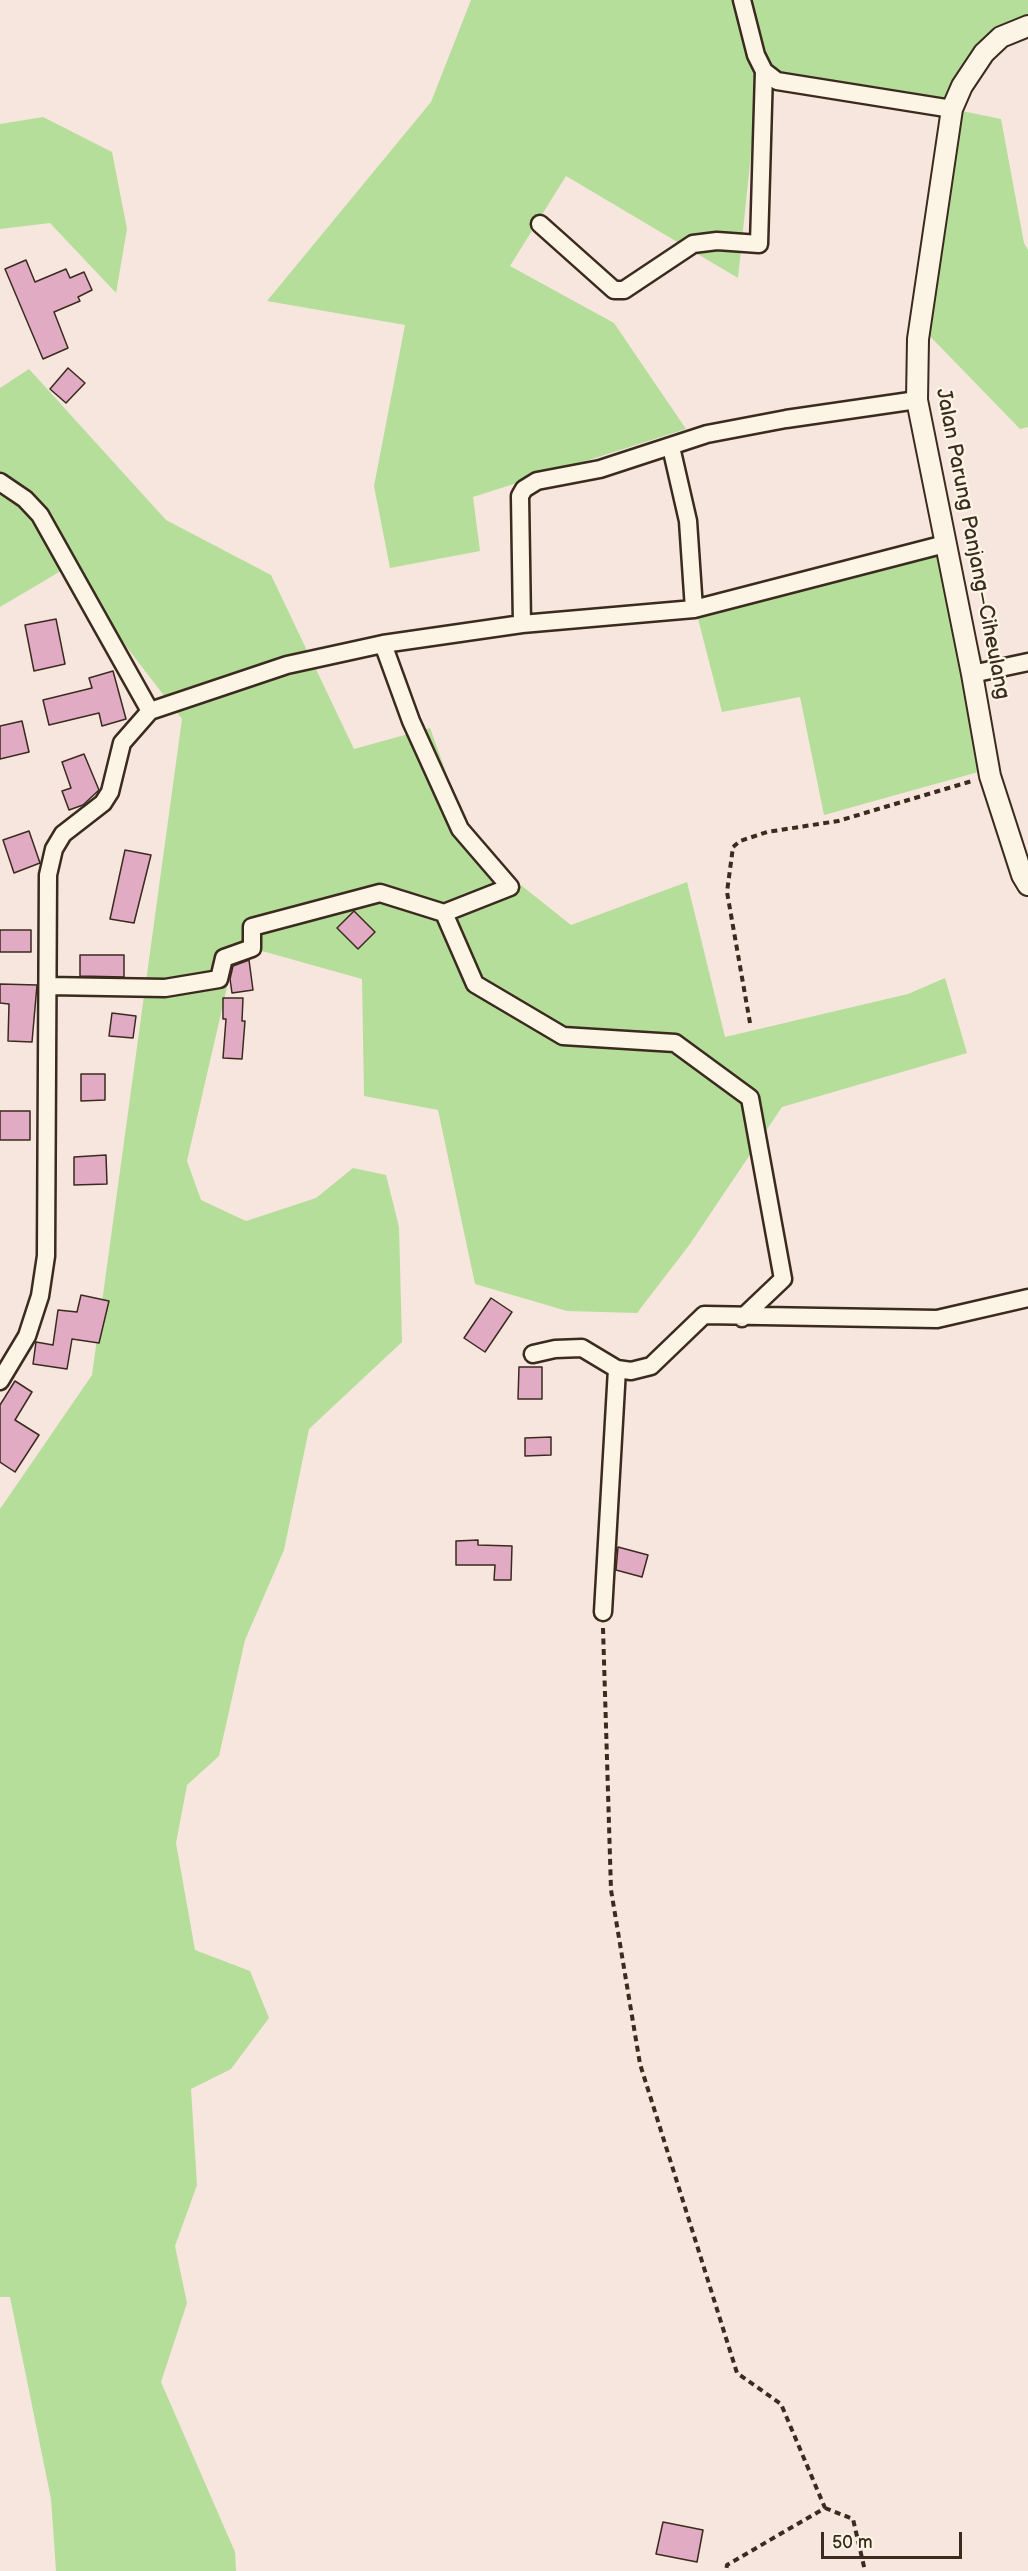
<!DOCTYPE html>
<html>
<head>
<meta charset="utf-8">
<style>
	body { margin:0 }
	#map { position:relative; width:1028px; height:2571px; overflow:hidden; background:#f7e6de; font-family:"Balsamiq Sans",sans-serif }
	canvas { display:block }
	.scale { position:absolute; left:821px; top:2532px; width:141px; height:27px; box-sizing:border-box; border:3px solid #3b2a1e; border-top:0; padding-left:8px; font-size:18px; line-height:21px; white-space:nowrap; color:#3b2a1e; -webkit-text-stroke:4px #fcf5e5; paint-order:stroke }
</style>
</head>
<body>
<div id="map">
<canvas width="1028" height="2571"></canvas>
<div class="scale">50 m</div>
</div>
<script>
const c = document.querySelector('canvas').getContext('2d');
c.lineJoin = 'round';
function fillPath(path, color) {
  c.fillStyle = color;
  c.fill(path, 'evenodd');
}
function shape(rows) {
  const path = new Path2D();
  for (const r of rows) {
    path.moveTo(r[0], r[1]);
    for (let i = 2; i < r.length; i += 2) path.lineTo(r[i], r[i + 1]);
  }
  return path;
}
function trace(path, color, width, dash) {
  c.strokeStyle = color;
  c.lineWidth = width;
  c.lineCap = dash ? 'butt' : 'round';
  c.setLineDash(dash || []);
  c.stroke(path);
}
function write(font, color, halo, rows, align = 'center') {
  c.font = font + ' "Balsamiq Sans",sans-serif';
  c.lineWidth = 4.5;
  c.setLineDash([]);
  c.textBaseline = 'middle';
  c.strokeStyle = halo;
  c.fillStyle = color;
  for (const [text, x, y, turn = 0] of rows) {
    c.save();
    c.translate(x, y);
    c.rotate((+turn || 0) * Math.PI / 180);
    c.textAlign = isNaN(turn) ? turn : align;
    if (halo) c.strokeText(text, 0, 0);
    c.fillText(text, 0, 0);
    c.restore();
  }
}
fillPath(shape([
	[471,0,1028,0,1028,19,998,26,969,61,952,109,1001,119,1024,243,1028,250,1028,427,1020,429,921,327,952,109,759,77,738,278,566,176,510,266,614,323,686,429,473,497,480,551,390,568,374,486,405,325,267,301,431,102],
	[43,117,112,152,127,229,116,293,50,223,0,229,0,124],
	[29,369,166,520,271,575,354,749,430,728,473,847,571,925,687,882,725,1037,908,994,945,978,967,1053,782,1107,690,1244,637,1313,567,1311,475,1284,438,1110,364,1096,362,979,237,944,187,1161,201,1200,246,1221,316,1198,353,1168,386,1175,399,1227,402,1342,309,1429,284,1550,245,1640,219,1756,187,1785,176,1843,195,1950,250,1971,269,2018,231,2069,191,2089,197,2185,175,2246,187,2303,161,2382,235,2552,236,2571,56,2571,51,2499,10,2297,0,2297,0,1509,92,1375,182,719,66,568,0,607,0,388],
	[948,542,984,666,982,771,824,815,800,697,722,712,695,607]
]), '#b5de9a');
const building = shape([
	[26,260,35,282,66,269,70,278,84,272,92,290,78,297,80,301,54,312,68,348,43,359,5,269,26,260],
	[68,368,85,383,66,403,50,389,68,368],
	[56,619,65,664,34,671,25,625,56,619],
	[113,671,126,719,102,726,99,713,49,725,43,700,92,688,89,678,113,671],
	[22,721,29,752,0,759,0,726,22,721],
	[84,754,99,790,83,805,69,810,62,791,71,788,62,762,84,754],
	[29,831,40,863,14,873,3,840,29,831],
	[125,850,151,855,134,923,110,919,125,850],
	[354,911,375,932,358,949,337,928,354,911],
	[0,930,31,930,31,952,0,952,0,930],
	[80,955,124,955,124,977,80,976,80,955],
	[249,960,253,990,232,993,230,979,233,966,249,960],
	[0,984,37,985,32,1042,8,1041,9,1004,0,1003,0,984],
	[223,998,243,998,242,1021,245,1021,242,1059,223,1058,226,1019,223,1019,223,998],
	[112,1013,136,1016,133,1038,109,1036,112,1013],
	[81,1074,105,1074,105,1100,81,1101,81,1074],
	[0,1111,30,1111,30,1140,0,1140,0,1111],
	[106,1155,107,1184,74,1185,74,1157,106,1155],
	[81,1295,109,1301,99,1343,72,1339,67,1369,33,1364,36,1342,53,1345,58,1310,77,1312,81,1295],
	[491,1298,512,1312,485,1352,464,1338,491,1298],
	[519,1367,542,1367,542,1399,518,1399,519,1367],
	[15,1381,32,1392,15,1420,39,1435,15,1472,0,1462,0,1405,15,1381],
	[551,1437,551,1455,525,1456,525,1438,551,1437],
	[478,1540,478,1545,512,1546,511,1580,494,1580,495,1565,456,1565,456,1541,478,1540],
	[618,1547,648,1555,642,1577,616,1570,618,1547],
	[663,2522,703,2530,697,2562,656,2554,663,2522]
]);
fillPath(building, '#e1abc4');
trace(building, '#3b2a1e', 1.5);
const minor = shape([
	[742,0,756,55,764,71,777,81,952,109],
	[540,224,614,290,624,290,693,244,717,241,759,244,764,71],
	[671,447,688,521,694,609],
	[0,482,25,499,40,515,150,711],
	[522,624,520,496,524,489,537,481,600,469,707,434,786,419,917,400],
	[383,644,411,721,460,829,510,887,444,913,475,984,563,1036,675,1043,750,1098,783,1279,742,1318],
	[972,674,1028,662],
	[49,986,165,988,219,979,224,958,252,948,252,927,380,893,444,913],
	[533,1354,555,1349,582,1348,617,1369,631,1371,651,1366,704,1315,937,1319,1028,1298],
	[0,1381,27,1336,40,1296,46,1256,48,875,54,849,63,834,103,803,110,792,122,743,150,711,287,665,383,644,522,624,694,609,945,544],
	[603,1612,617,1369]
]);
const tertiary = shape([
	[1028,26,1001,37,984,53,962,86,952,109,918,339,917,400,972,674,990,776,1022,875,1028,885]
]);
trace(minor, '#3b2a1e', 21);
trace(tertiary, '#3b2a1e', 24);
trace(shape([
	[750,1023,727,892,733,847,740,841,767,832,838,821,972,781],
	[603,1628,611,1890,640,2064,737,2373,781,2404,825,2508,727,2565,726,2571],
	[825,2508,853,2519,865,2571]
]), '#3b2a1e', 4, [6, 4.5]);
trace(minor, '#fcf5e5', 16);
trace(tertiary, '#fcf5e5', 20);
write('21px', '#3b2a1e', '#fcf5e5', [
	["Jalan Parung Panjang–Ciheulang",972,544,79]
]);
</script>
</body>
</html>
